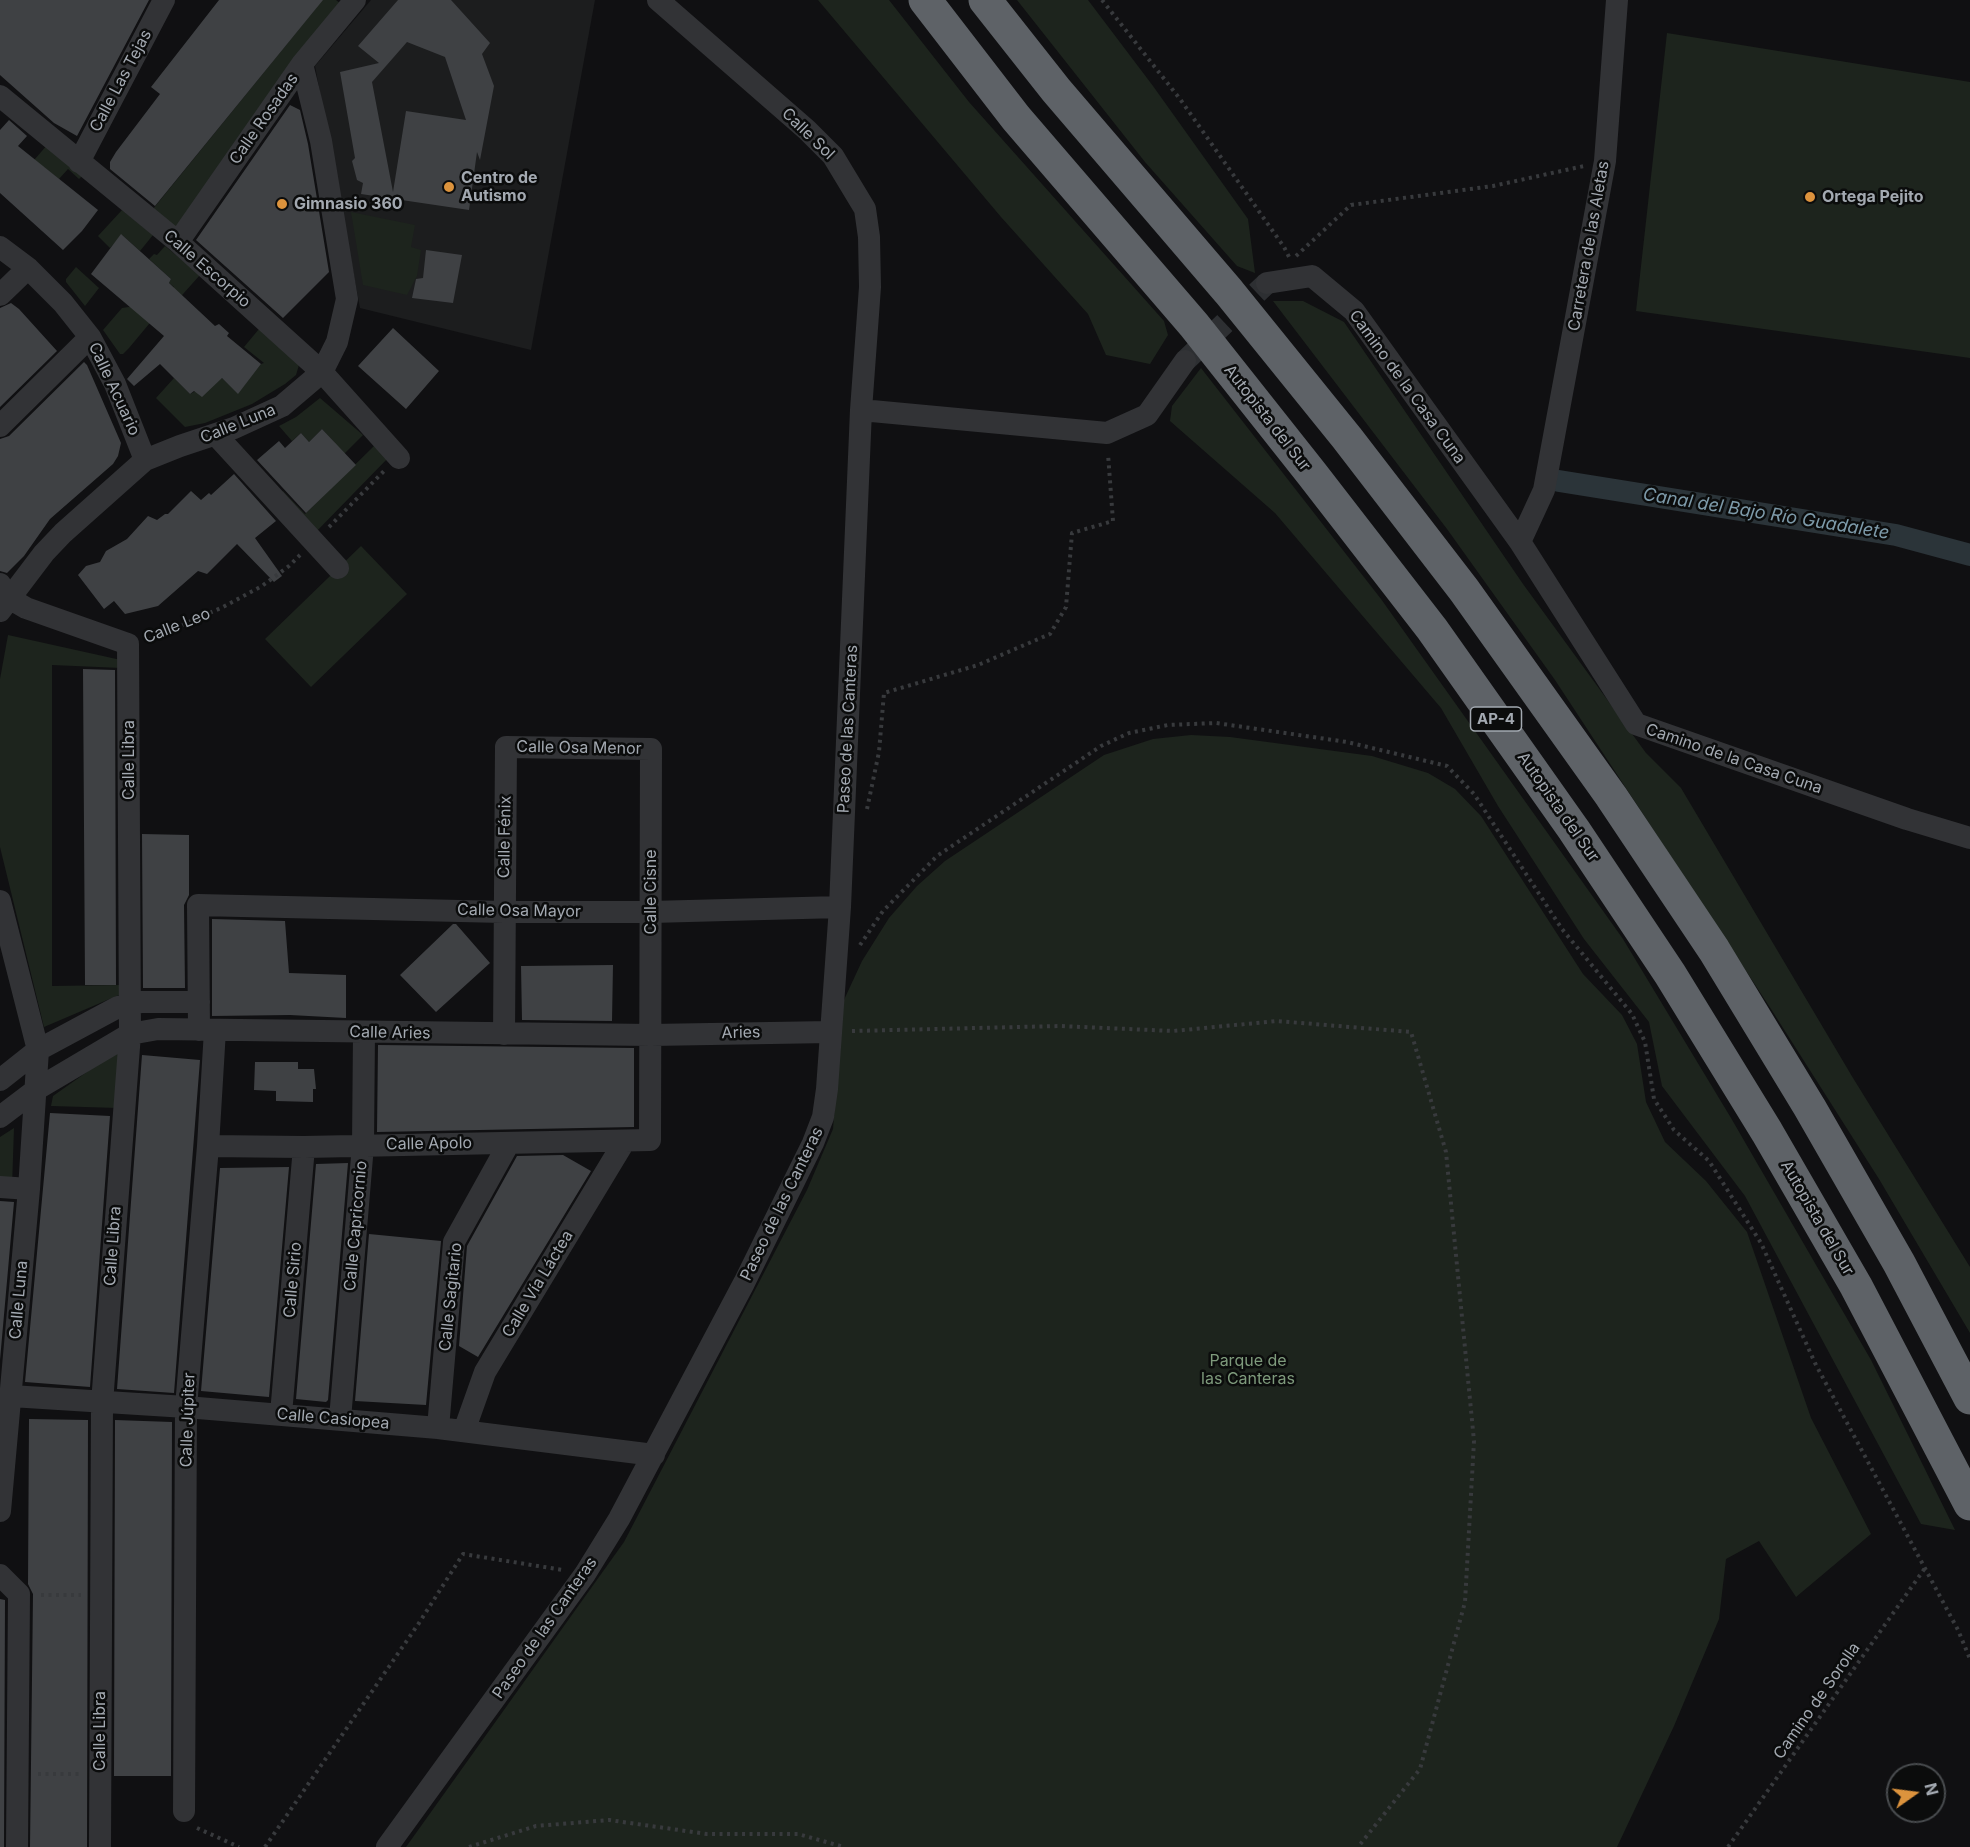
<!DOCTYPE html>
<html>
<head>
<meta charset="utf-8">
<style>
	body { margin:0 }
	#map { position:relative; width:1970px; height:1847px; overflow:hidden; background:#101012; font-family:Inter,sans-serif }
	canvas { display:block }
	.north { position:absolute; left:1886px; top:1763px; width:60px; height:60px; box-sizing:border-box; background:#0b0c0c; border:2px solid #484b4e; border-radius:50%; rotate:76deg; font-size:16px; font-weight:700; line-height:24px; text-align:center; color:#a3a9b1 }
	.north::after { content:''; display:block; margin:auto; width:21px; height:27px; background:#dc933d; clip-path:polygon(50% 0,100% 100%,50% 72%,0 100%) }
</style>
</head>
<body>
<div id="map">
<canvas width="1970" height="1847"></canvas>
<div class="north">N</div>
</div>
<script>
const c = document.querySelector('canvas').getContext('2d');
c.lineJoin = 'round';
function fillPath(path, color) {
  c.fillStyle = color;
  c.fill(path, 'evenodd');
}
function shape(rows) {
  const path = new Path2D();
  for (const r of rows) {
    path.moveTo(r[0], r[1]);
    for (let i = 2; i < r.length; i += 2) path.lineTo(r[i], r[i + 1]);
  }
  return path;
}
function trace(path, color, width, dash) {
  c.strokeStyle = color;
  c.lineWidth = width;
  c.lineCap = dash ? 'butt' : 'round';
  c.setLineDash(dash || []);
  c.stroke(path);
}
function write(font, color, halo, rows, align = 'center') {
  c.font = font + ' Inter,sans-serif';
  c.lineWidth = 5;
  c.setLineDash([]);
  c.textBaseline = 'middle';
  c.strokeStyle = halo;
  c.fillStyle = color;
  for (const [text, x, y, turn = 0] of rows) {
    c.save();
    c.translate(x, y);
    c.rotate((+turn || 0) * Math.PI / 180);
    c.textAlign = isNaN(turn) ? turn : align;
    if (halo) c.strokeText(text, 0, 0);
    c.fillText(text, 0, 0);
    c.restore();
  }
}
fillPath(shape([
	[371,0,595,0,531,350,360,308,315,66]
]), '#1c1d1e');
fillPath(shape([
	[310,0,336,0,341,4,175,228,153,209,317,7],
	[818,0,889,0,969,102,1164,321,1168,335,1150,364,1106,355,1088,314,1001,217],
	[1017,0,1088,0,1153,86,1248,219,1255,273,1237,266,1145,162],
	[1667,33,1970,82,1970,358,1636,311],
	[48,144,83,175,79,179,68,169,59,179,44,167,28,167],
	[122,210,153,235,140,251,122,235,110,248,98,236],
	[351,212,415,225,411,247,421,250,417,276,407,295,363,285],
	[165,246,200,275,175,303,169,300,129,348,123,354,120,354,103,330,122,308,162,302,174,287,169,283,171,279,149,259,154,254,157,255],
	[76,267,99,288,85,306,66,282,66,279],
	[1273,301,1303,301,1344,322,1523,584,1646,753,1681,788,1853,1078,1970,1267,1970,1333,1879,1179,1771,1009,1555,680,1447,529],
	[259,329,299,365,296,375,285,384,252,404,205,423,185,427,156,398,174,378,190,394,222,378,238,393,261,364,264,363,244,347],
	[1201,368,1381,599,1623,939,1731,1118,1871,1360,1955,1530,1921,1524,1745,1196,1662,1086,1649,1022,1584,939,1498,806,1441,708,1275,513,1170,421,1172,406],
	[320,398,363,435,341,457,334,442,322,429,309,442,301,433,292,441,279,426,296,417],
	[375,445,389,457,314,534,279,497,283,491,305,514],
	[361,546,407,594,311,687,265,639],
	[8,635,121,660,121,668,52,665,52,986,120,985,119,995,44,1027,0,847,0,679],
	[1191,735,1230,737,1372,756,1428,773,1455,789,1481,816,1583,974,1622,1015,1637,1044,1646,1102,1665,1142,1706,1181,1747,1232,1811,1418,1871,1534,1796,1597,1759,1541,1726,1559,1719,1619,1674,1726,1617,1847,406,1847,624,1542,807,1190,833,1129,843,1002,862,961,889,918,917,886,945,861,1104,755,1153,739],
	[125,1045,118,1108,51,1106,53,1096],
	[14,1128,12,1187,0,1187,0,1137]
]), '#1d241d');
trace(shape([
	[1559,481,1896,535,1970,555]
]), '#2b3439', 22);
fillPath(shape([
	[0,0,149,0,77,136,54,123,0,75],
	[219,0,323,0,155,206,110,169,110,162,116,152,160,94,151,87],
	[398,0,451,0,490,43,482,54,494,86,480,160,477,152,469,210,361,194,363,183,357,180,352,161,355,158,340,72,379,63,358,46],
	[407,42,445,57,466,120,406,111,393,192,372,82],
	[290,105,300,110,308,144,329,272,283,318,196,240],
	[9,120,27,136,18,146,98,210,82,231,63,250,0,193,0,130],
	[121,234,171,279,169,283,215,326,219,324,229,333,227,336,261,364,238,394,222,378,202,397,194,391,190,394,160,364,134,386,127,379,164,336,91,274],
	[426,250,462,255,453,303,412,298,416,279,423,278],
	[11,303,19,309,57,351,0,407,0,308],
	[393,328,439,371,406,409,358,366],
	[84,362,87,365,121,443,118,456,113,464,50,519,24,556,7,573,0,571,0,439,9,436],
	[322,429,356,465,306,513,257,460,279,441,285,448,301,433,309,442],
	[234,474,276,521,255,538,282,576,274,582,237,544,207,574,198,571,158,606,125,614,114,601,104,609,78,575,86,566,100,562,106,551,127,539,148,516,157,520,165,514,168,514,191,491,201,500,209,493,211,495],
	[83,669,115,670,116,985,85,985],
	[142,834,189,835,189,895,184,905,185,988,143,988],
	[212,919,285,921,289,973,346,975,346,1018,290,1015,212,1016],
	[453,924,456,924,490,963,436,1012,400,975],
	[613,965,612,1021,522,1020,521,966],
	[378,1045,634,1048,634,1127,377,1132],
	[142,1055,200,1060,174,1393,117,1389],
	[255,1062,298,1062,298,1069,314,1069,316,1089,313,1089,313,1102,276,1101,276,1091,254,1090],
	[50,1113,110,1116,90,1387,25,1382],
	[563,1155,591,1171,478,1357,459,1346,467,1246,517,1156],
	[348,1163,328,1400,326,1402,296,1399,316,1164],
	[289,1167,269,1397,201,1391,220,1168],
	[0,1201,14,1202,0,1360],
	[369,1234,441,1241,426,1405,355,1401],
	[29,1419,88,1420,87,1847,30,1847,33,1594,28,1584],
	[115,1420,172,1422,171,1776,114,1776],
	[0,1599,5,1600,4,1847,0,1847]
]), '#3f4144');
trace(shape([
	[1185,361,1267,283]
]), '#2d2f32', 22, [22, 11]);
trace(shape([
	[1102,0,1180,99,1284,247,1290,259],
	[1296,256,1351,205,1493,186,1584,166],
	[329,527,385,470],
	[148,640,223,607,262,586,289,566,300,555],
	[867,809,879,752,884,693,978,665,1050,634,1066,607,1072,533,1113,521,1108,454],
	[860,945,883,911,937,856,1101,746,1129,733,1168,725,1216,723,1347,742,1447,766,1474,794,1562,929,1632,1014,1645,1042,1654,1099,1674,1130,1709,1161,1761,1243,1815,1363,1958,1630,1970,1659],
	[852,1031,1060,1026,1173,1031,1277,1021,1411,1032,1446,1152,1474,1441,1465,1602,1420,1769,1358,1847],
	[41,1595,81,1595],
	[38,1774,81,1774],
	[197,1828,239,1847],
	[265,1847,419,1623,463,1554,563,1570],
	[469,1847,536,1826,609,1820,707,1834,798,1834,844,1847],
	[1728,1847,1925,1568]
]), '#383a3d', 4, [3, 4.5]);
trace(shape([
	[0,96,178,242,322,372,399,458],
	[79,162,164,0],
	[178,242,302,64,355,0],
	[0,247,28,268,63,303,90,337,115,384,145,460],
	[1267,283,1312,276,1354,311,1520,542,1544,490,1605,161,1617,0],
	[0,295,28,268],
	[861,410,1107,433,1147,415,1185,361],
	[0,426,90,337],
	[216,435,338,568],
	[1520,542,1636,724,1907,819,1970,838],
	[0,584,9,598,26,608,128,644,130,1034,102,1403,100,1847],
	[0,611,44,553,63,533,145,460,180,446,234,428,282,406,322,372,337,342,347,299,321,141,302,64],
	[0,901,38,1050,29,1189,0,1511],
	[199,1030,198,905,504,912,651,912,840,907],
	[0,1080,38,1050,118,1007,141,1002,199,1002],
	[0,1117,37,1089,130,1034,158,1029,651,1035,830,1032],
	[208,1146,304,1147,650,1140,651,749,506,747,504,1034],
	[0,1187,29,1189],
	[11,1396,186,1407,438,1428,654,1455],
	[281,1414,304,1147],
	[340,1419,363,1145,364,1033],
	[438,1428,454,1242,509,1143],
	[464,1431,485,1372,624,1142],
	[0,1575,19,1594,17,1847],
	[184,1811,186,1407,208,1146,215,1030],
	[387,1847,585,1574,619,1519,744,1283,813,1143,823,1117,827,1089,840,907,861,410,870,287,869,237,865,209,833,156,807,130,658,0]
]), '#323336', 22);
trace(shape([
	[925,0,1016,118,1194,325,1312,474,1432,629,1574,830,1670,974,1767,1132,1856,1286,1970,1504],
	[985,0,1056,90,1229,292,1347,438,1464,590,1611,796,1714,950,1810,1108,1899,1263,1970,1398]
]), '#5e6267', 33);
for (const [x, y, r, color] of [
	[449,187,6,"#dc933d"],
	[1810,197,6,"#dc933d"],
	[282,204,6,"#dc933d"]
]) {
  const dot = new Path2D();
  dot.arc(x, y, r, 0, 2 * Math.PI);
  c.fillStyle = color;
  c.fill(dot);
  trace(dot, '#0b0c0c', 2);
}
for (const [x, y, w] of [
	[1496,719,51]
]) {
  const box = new Path2D();
  box.roundRect(x - w / 2, y - 12, w, 24, 4.5);
  c.fillStyle = '#0b0c0c';
  c.fill(box);
  trace(box, '#a3a9b1', 1.5);
}
write('bold 15px', '#a3a9b1', null, [
	["AP-4",1496,719]
]);
write('16px', '#a3a9b1', '#0b0c0c', [
	["Calle Las Tejas",121,81,-62],
	["Calle Rosadas",264,119,-55],
	["Calle Sol",808,134,44],
	["Carretera de las Aletas",1589,246,-80],
	["Calle Escorpio",207,269,41],
	["Camino de la Casa Cuna",1407,387,54],
	["Calle Acuario",114,389,65],
	["Autopista del Sur",1267,418,52],
	["Calle Luna",238,424,-22],
	["Calle Leo",177,626,-22],
	["Paseo de las Canteras",848,729,-87],
	["Calle Osa Menor",579,748,1],
	["Camino de la Casa Cuna",1734,759,19],
	["Calle Libra",129,760,-90],
	["Autopista del Sur",1558,807,55],
	["Calle Fénix",505,837,-89],
	["Calle Cisne",651,892,-90],
	["Calle Osa Mayor",519,911,1],
	["Calle Aries",390,1033,1],
	["Aries",741,1033,-1],
	["Calle Apolo",429,1144,-1],
	["Paseo de las Canteras",782,1204,-64],
	["Autopista del Sur",1817,1218,60],
	["Calle Capricornio",356,1226,-85],
	["Calle Libra",113,1246,-86],
	["Calle Sirio",293,1280,-85],
	["Calle Vía Láctea",538,1284,-59],
	["Calle Sagitario",451,1297,-84],
	["Calle Luna",19,1300,-85],
	["Calle Casiopea",333,1419,5],
	["Calle Júpiter",188,1420,-88],
	["Paseo de las Canteras",545,1628,-55],
	["Camino de Sorolla",1817,1701,-55],
	["Calle Libra",100,1731,-90]
]);
write('bold 16px', '#a3a9b1', '#0b0c0c', [
	["Centro de",461,178],
	["Autismo",461,196],
	["Ortega Pejito",1822,197],
	["Gimnasio 360",294,204]
], 'left');
write('16px', '#7e9a7c', '#0b0c0c', [
	["Parque de",1248,1361],
	["las Canteras",1248,1379]
]);
write('italic 18px', '#7d9aa9', '#0b0c0c', [
	["Canal del Bajo Río Guadalete",1766,514,9]
]);
</script>
</body>
</html>
